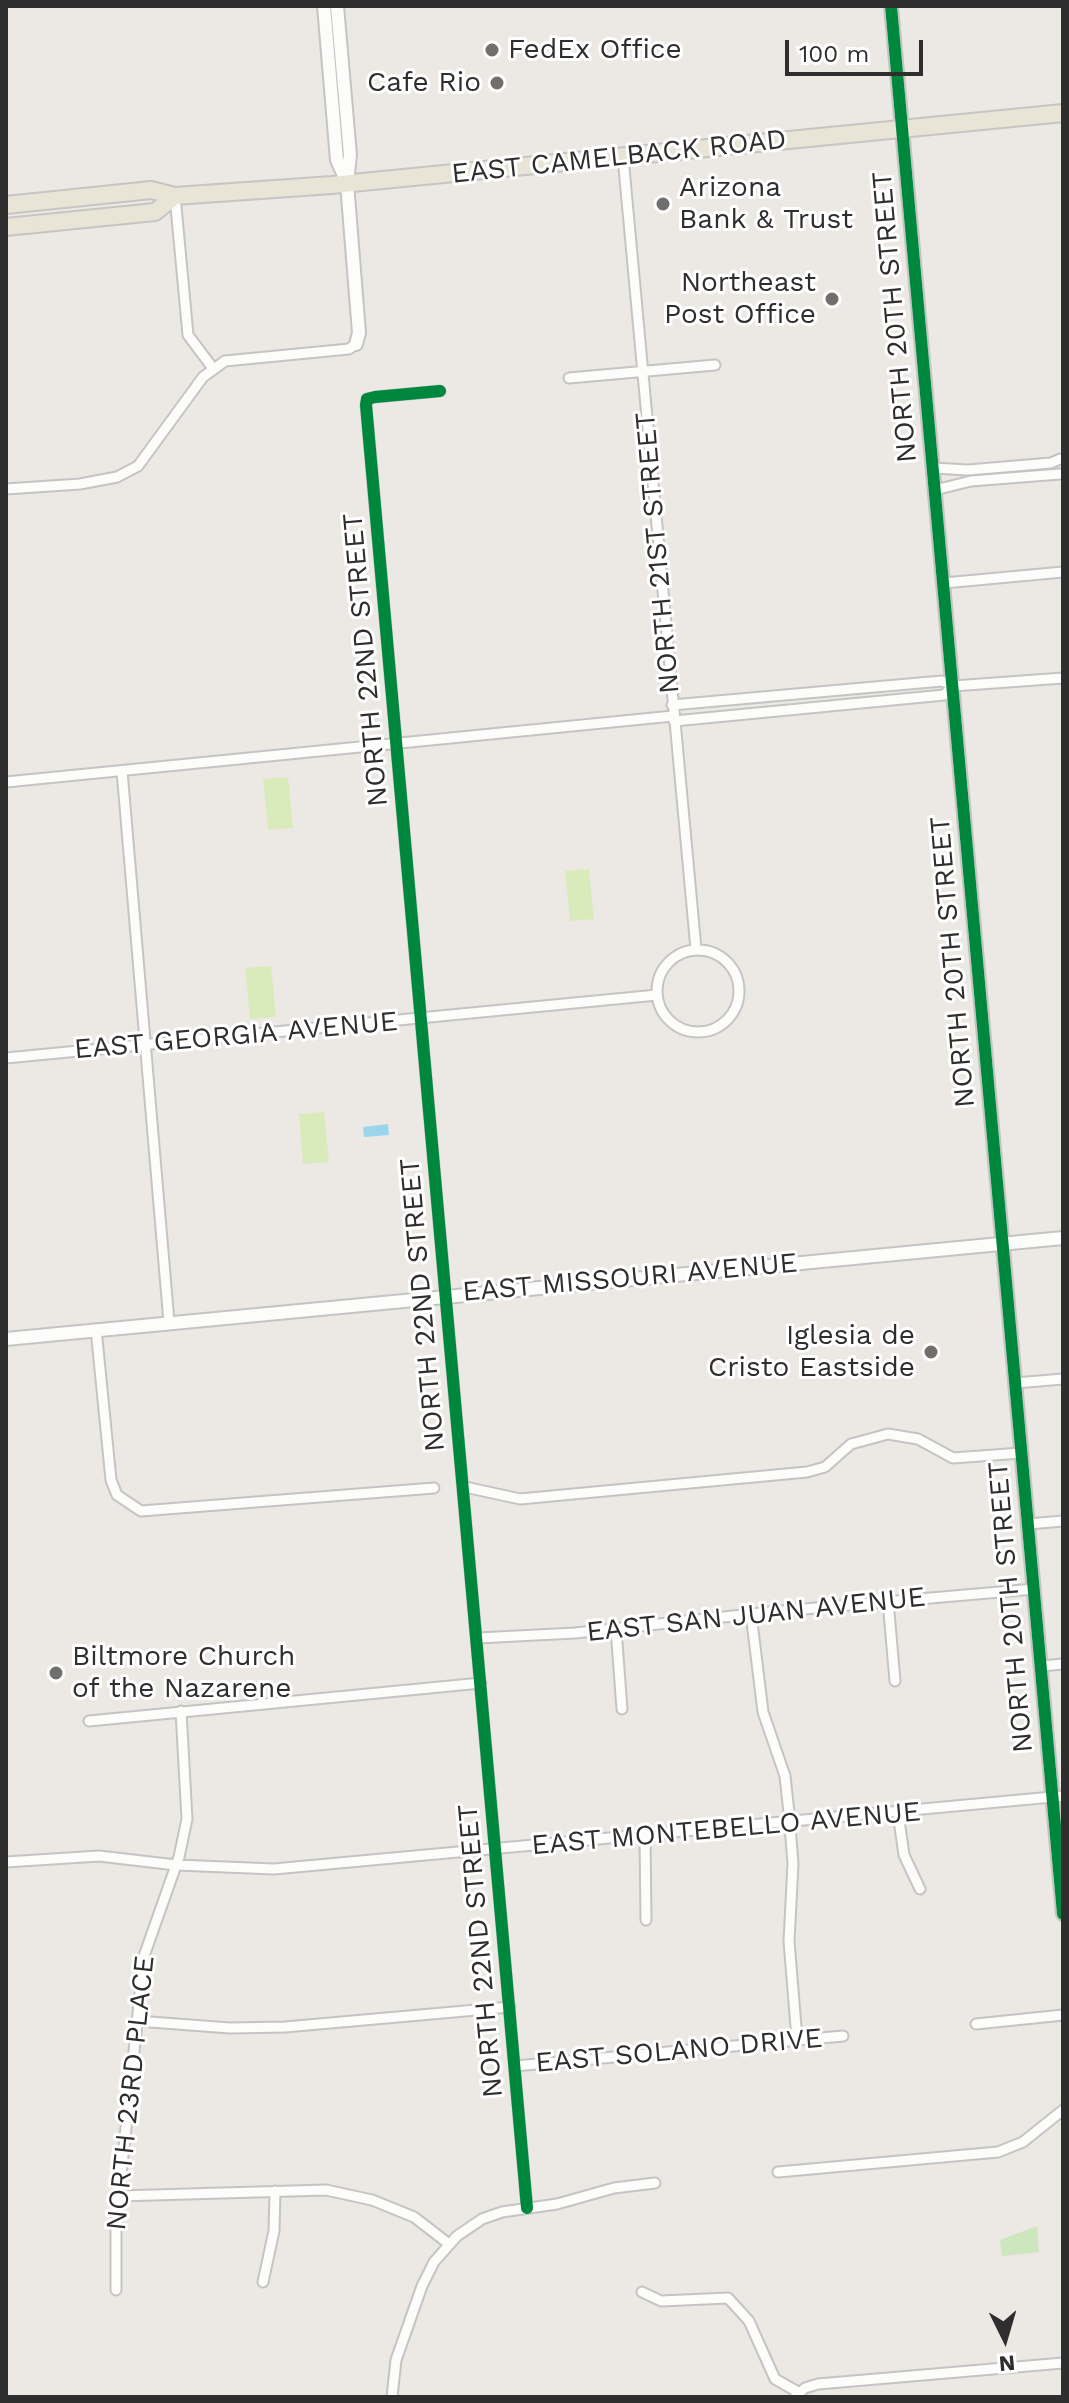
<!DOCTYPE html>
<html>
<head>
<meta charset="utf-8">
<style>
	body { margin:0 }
	#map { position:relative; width:1069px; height:2403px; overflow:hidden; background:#ece8e4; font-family:"Work Sans",sans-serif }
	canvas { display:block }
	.frame { position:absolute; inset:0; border:8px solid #2e2e2e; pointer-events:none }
	.north { position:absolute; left:965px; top:2299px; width:80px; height:80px; -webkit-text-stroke:6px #fff; paint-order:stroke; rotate:175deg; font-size:22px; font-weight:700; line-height:32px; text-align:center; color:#2e2e2e }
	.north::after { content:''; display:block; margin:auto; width:28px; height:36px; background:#2e2e2e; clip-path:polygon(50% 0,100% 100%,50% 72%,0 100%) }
	.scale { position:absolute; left:785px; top:40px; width:138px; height:36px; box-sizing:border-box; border:4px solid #2e2e2e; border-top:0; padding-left:10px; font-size:24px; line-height:28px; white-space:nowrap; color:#2e2e2e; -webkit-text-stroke:6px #fff; paint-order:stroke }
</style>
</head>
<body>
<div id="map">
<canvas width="1069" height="2403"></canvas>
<div class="frame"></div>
<div class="north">N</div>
<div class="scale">100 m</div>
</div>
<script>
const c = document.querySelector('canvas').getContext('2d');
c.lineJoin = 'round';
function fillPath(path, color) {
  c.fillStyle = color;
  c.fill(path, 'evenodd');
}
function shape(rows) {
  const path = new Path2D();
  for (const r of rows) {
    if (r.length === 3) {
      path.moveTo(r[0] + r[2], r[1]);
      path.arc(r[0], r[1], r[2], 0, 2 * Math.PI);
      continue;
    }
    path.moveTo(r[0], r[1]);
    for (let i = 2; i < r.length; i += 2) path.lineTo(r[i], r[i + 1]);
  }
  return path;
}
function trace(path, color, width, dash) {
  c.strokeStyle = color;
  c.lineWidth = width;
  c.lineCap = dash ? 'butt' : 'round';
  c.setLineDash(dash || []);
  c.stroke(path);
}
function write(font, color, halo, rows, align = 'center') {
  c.font = font + ' "Work Sans",sans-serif';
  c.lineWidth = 6;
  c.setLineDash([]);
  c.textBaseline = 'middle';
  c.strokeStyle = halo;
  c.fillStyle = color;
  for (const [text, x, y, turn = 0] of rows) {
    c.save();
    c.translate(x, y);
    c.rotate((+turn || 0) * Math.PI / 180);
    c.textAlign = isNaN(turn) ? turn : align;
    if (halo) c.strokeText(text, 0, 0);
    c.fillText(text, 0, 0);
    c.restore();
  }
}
fillPath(shape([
	[1037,2226,1039,2252,1002,2256,1000,2240]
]), '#cee6be');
fillPath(shape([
	[288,777,293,828,268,830,263,779],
	[589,869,594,919,570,921,565,871],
	[271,966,276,1017,250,1019,245,968],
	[324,1112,329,1162,303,1164,299,1114]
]), '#d9eabb');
fillPath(shape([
	[388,1124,389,1135,364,1137,363,1127]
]), '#99d6ec');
const minor = shape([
	[623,157,696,949],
	[175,196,188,335,212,367],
	[569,378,715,365],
	[440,391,375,397,367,399,366,405,527,2208],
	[933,468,968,470,1051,463,1060,459],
	[6,489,80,484,117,477,138,466,203,377,225,361,349,349,356,344],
	[935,490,971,481,1060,474],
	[944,583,1063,572],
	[672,705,942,681,953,686,1063,678],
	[674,721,944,695,953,686],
	[122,771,169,1322],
	[6,782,673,716],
	[698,991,41],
	[6,1058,657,995],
	[96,1329,111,1480,117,1495,141,1511,434,1488],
	[1015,1383,1063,1379],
	[465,1487,520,1499,807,1472,825,1467,851,1444,888,1434,918,1439,953,1458,1021,1453],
	[1028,1524,1063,1521],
	[888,1601,895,1681],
	[751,1614,763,1712,785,1776,789,1813,793,1864,789,1941,797,2039],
	[616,1629,622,1709],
	[478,1638,575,1633,770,1612,1034,1589],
	[1042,1666,1063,1664],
	[89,1721,481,1683],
	[898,1813,904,1855,920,1889],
	[645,1837,646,1920],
	[6,1862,99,1856,176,1865,274,1869,1063,1796],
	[137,2021,230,2028,285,2027,510,2007],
	[976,2024,1063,2015],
	[515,2066,843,2036],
	[778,2172,998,2152,1023,2142,1063,2110],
	[119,2196,326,2190,372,2200,414,2217,449,2244],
	[263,2282,274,2231,275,2191],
	[116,2290,116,2223,144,1956,179,1857,187,1819,181,1711],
	[642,2292,661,2301,728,2298,749,2321,775,2379,798,2392],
	[392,2397,396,2360,422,2286,434,2262,457,2236,482,2219,502,2212,557,2204,614,2188,655,2183],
	[795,2397,805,2388,818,2384,1063,2363]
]);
const tertiary = shape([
	[324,6,337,160,346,180],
	[337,6,350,155,347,183,359,333,356,344],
	[891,6,1063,1914],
	[6,1339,1063,1238]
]);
const primary = shape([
	[6,205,151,190,175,196,332,185,1063,113],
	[6,227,155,212,175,196]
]);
trace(minor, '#c5c4c5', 13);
trace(tertiary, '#c5c4c5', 16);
trace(primary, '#c6c5c4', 20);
trace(minor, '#fcfcfb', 9);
trace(tertiary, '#fcfcfb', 12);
trace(primary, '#e8e4d6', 16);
trace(shape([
	[891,6,1063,1914],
	[440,391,375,397,367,399,366,405,527,2208]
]), '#00873e', 12);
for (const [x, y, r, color] of [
	[492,50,8,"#706f6e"],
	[497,83,8,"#706f6e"],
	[663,204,8,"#706f6e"],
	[832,299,8,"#706f6e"],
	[931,1352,8,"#706f6e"],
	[56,1673,8,"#706f6e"]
]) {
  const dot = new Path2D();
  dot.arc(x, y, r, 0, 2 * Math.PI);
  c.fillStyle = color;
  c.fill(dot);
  trace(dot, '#fff', 3);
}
write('28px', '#2e2e2e', '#fff', [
	["FedEx Office",508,50],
	["Cafe Rio",481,83,"right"],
	["Arizona",679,188],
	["Bank & Trust",679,220],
	["Northeast",816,283,"right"],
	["Post Office",816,315,"right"],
	["Iglesia de",915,1336,"right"],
	["Cristo Eastside",915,1368,"right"],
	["Biltmore Church",72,1657],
	["of the Nazarene",72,1689]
], 'left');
write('28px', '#2e2e2e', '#fff', [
	["EAST CAMELBACK ROAD",619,157,-6],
	["NORTH 20TH STREET",895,317,-95],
	["NORTH 21ST STREET",658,553,-95],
	["NORTH 22ND STREET",366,660,-95],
	["NORTH 20TH STREET",953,962,-95],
	["EAST GEORGIA AVENUE",236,1036,-5],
	["EAST MISSOURI AVENUE",630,1278,-5],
	["NORTH 22ND STREET",423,1305,-95],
	["NORTH 20TH STREET",1011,1607,-95],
	["EAST SAN JUAN AVENUE",756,1615,-6],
	["EAST MONTEBELLO AVENUE",726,1829,-5],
	["NORTH 22ND STREET",481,1951,-95],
	["EAST SOLANO DRIVE",679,2051,-5],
	["NORTH 23RD PLACE",131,2093,-84]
]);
</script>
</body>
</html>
